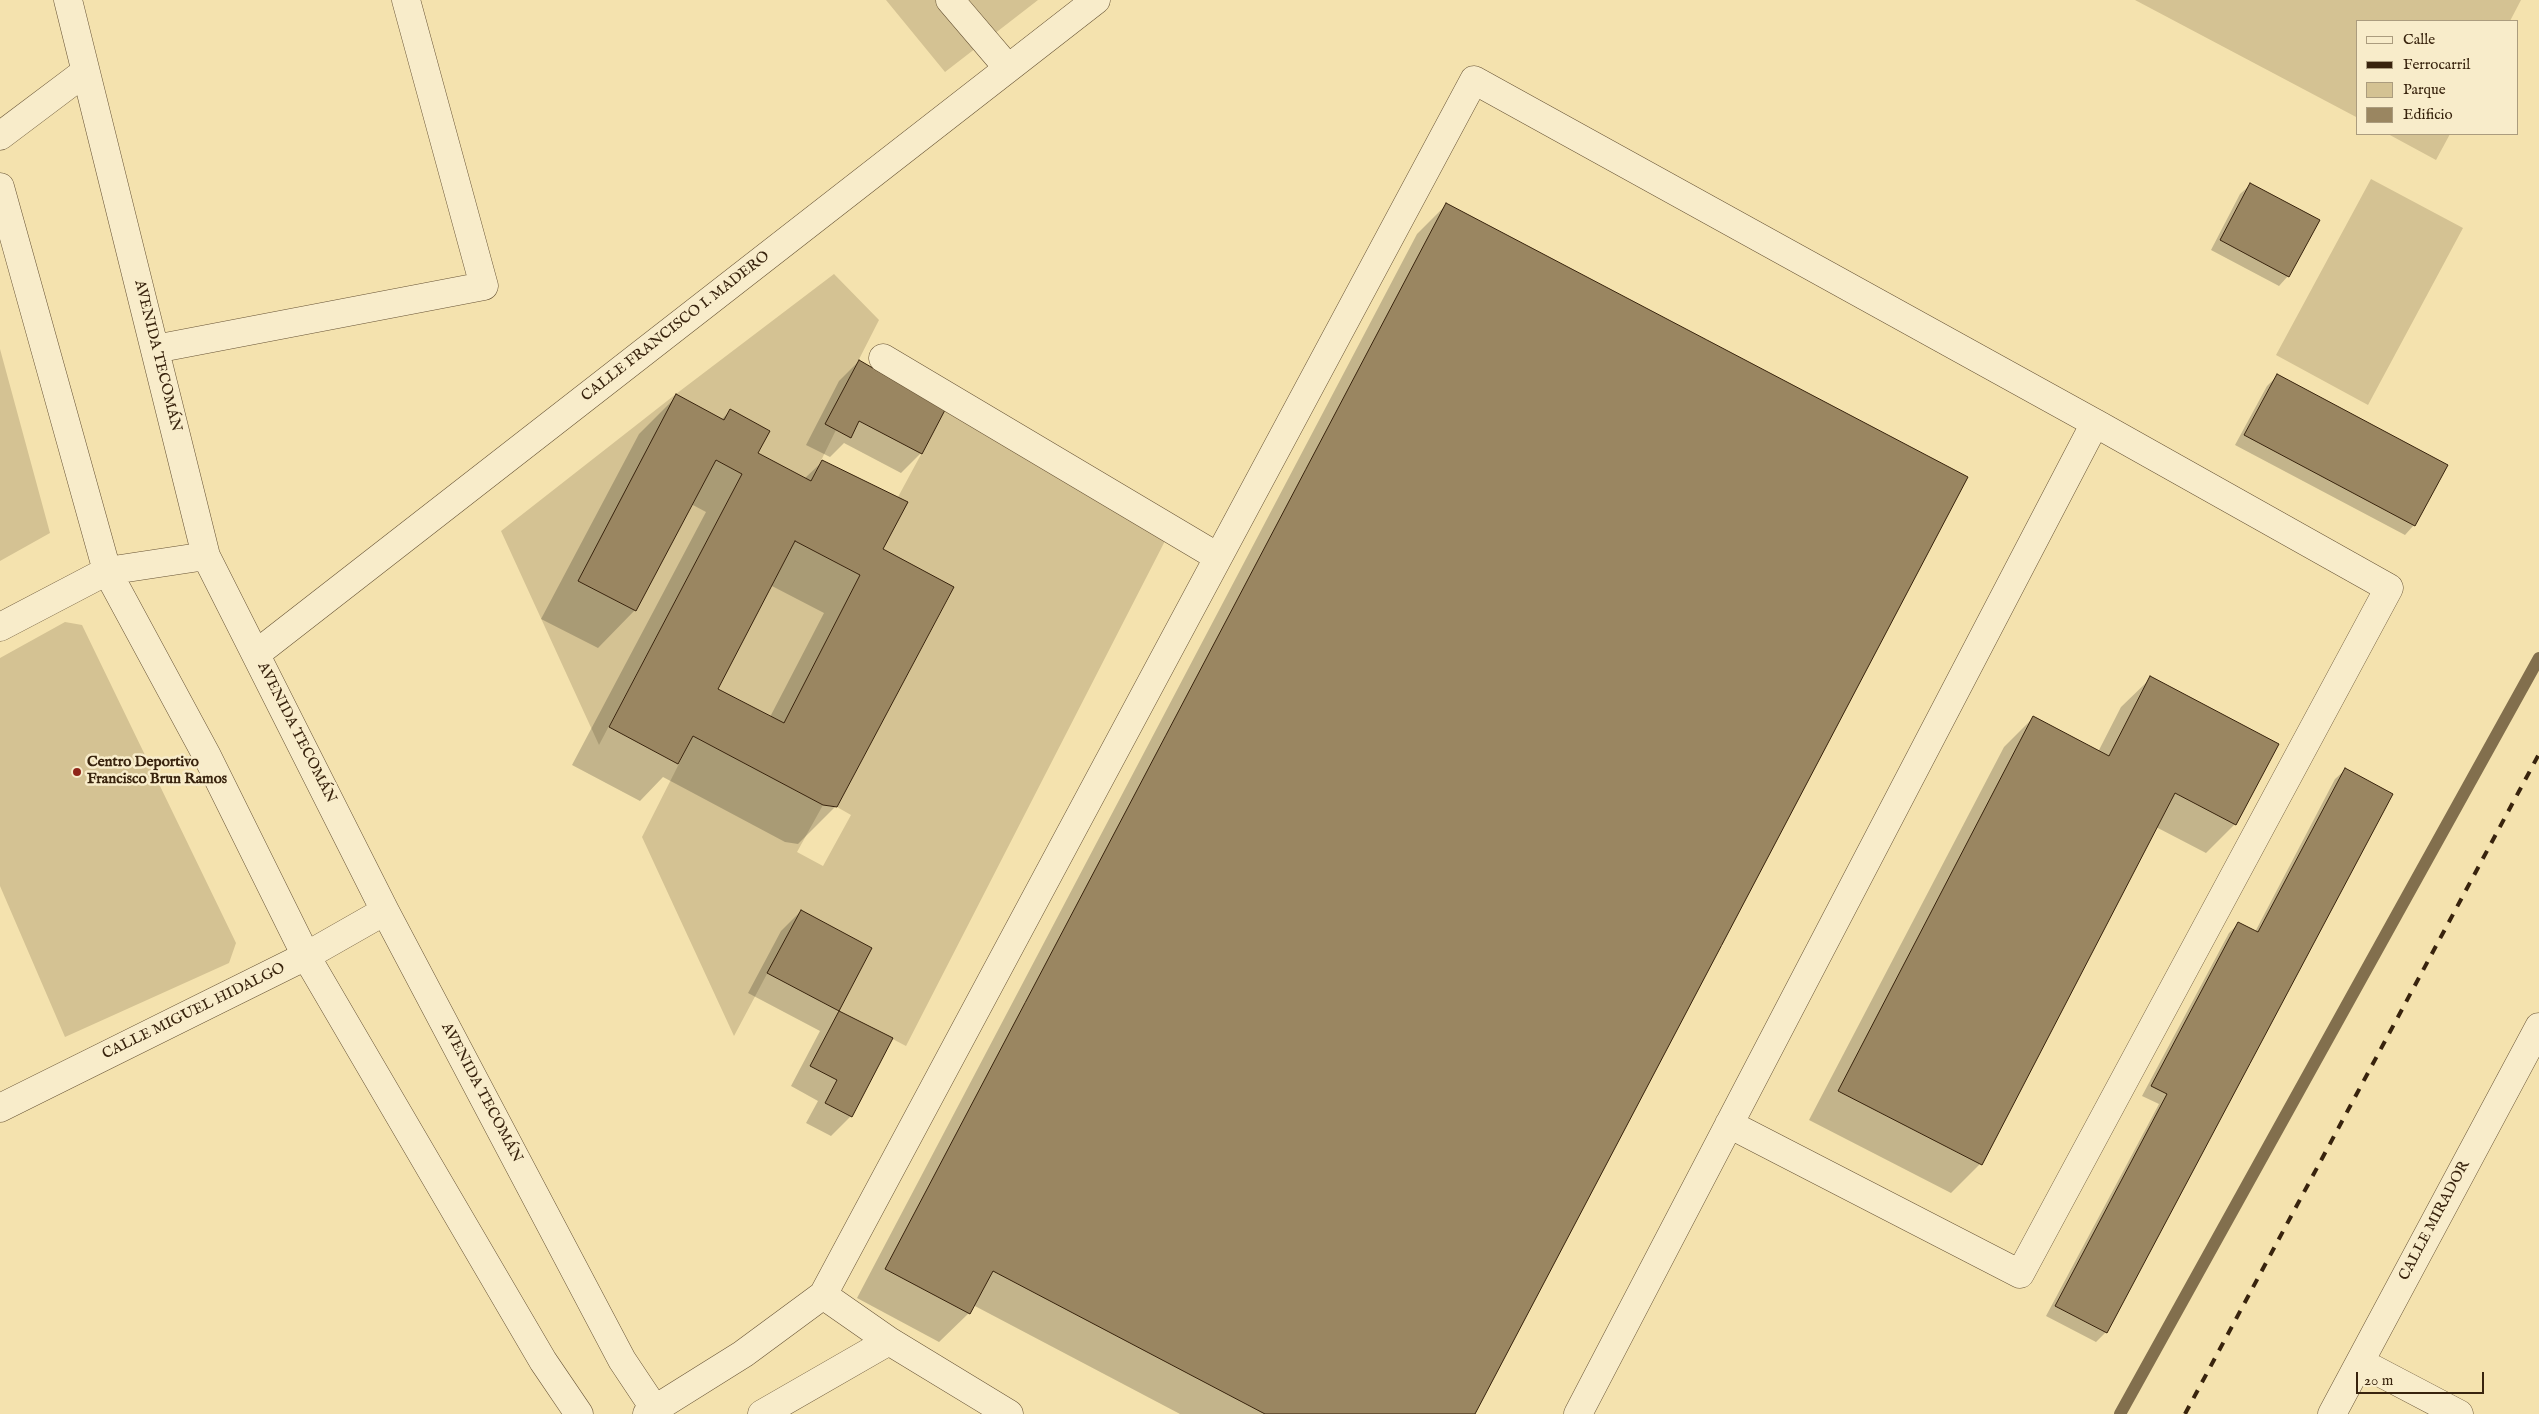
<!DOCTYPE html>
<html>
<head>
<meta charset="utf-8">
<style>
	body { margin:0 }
	#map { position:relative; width:2539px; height:1414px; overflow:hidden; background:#f4e2ae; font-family:"IM FELL English",serif }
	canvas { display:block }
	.legend { position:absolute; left:2356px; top:20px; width:162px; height:115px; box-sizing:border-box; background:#f8ecca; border:1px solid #ab9c7e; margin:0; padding:6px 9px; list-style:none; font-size:15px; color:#38230d }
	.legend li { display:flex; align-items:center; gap:10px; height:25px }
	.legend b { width:25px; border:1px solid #ab9c7e }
	.scale { position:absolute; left:2356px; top:1372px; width:128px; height:22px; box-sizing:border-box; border:2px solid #38230d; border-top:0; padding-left:6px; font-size:15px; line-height:18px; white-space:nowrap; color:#38230d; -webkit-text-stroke:4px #f8ecca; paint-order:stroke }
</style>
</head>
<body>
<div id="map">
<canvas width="2539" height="1414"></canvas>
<ul class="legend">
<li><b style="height:6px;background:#f8ecca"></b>Calle</li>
<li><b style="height:6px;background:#38230d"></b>Ferrocarril</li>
<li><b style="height:14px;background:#d4c293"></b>Parque</li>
<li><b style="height:14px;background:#9a8661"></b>Edificio</li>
</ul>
<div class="scale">20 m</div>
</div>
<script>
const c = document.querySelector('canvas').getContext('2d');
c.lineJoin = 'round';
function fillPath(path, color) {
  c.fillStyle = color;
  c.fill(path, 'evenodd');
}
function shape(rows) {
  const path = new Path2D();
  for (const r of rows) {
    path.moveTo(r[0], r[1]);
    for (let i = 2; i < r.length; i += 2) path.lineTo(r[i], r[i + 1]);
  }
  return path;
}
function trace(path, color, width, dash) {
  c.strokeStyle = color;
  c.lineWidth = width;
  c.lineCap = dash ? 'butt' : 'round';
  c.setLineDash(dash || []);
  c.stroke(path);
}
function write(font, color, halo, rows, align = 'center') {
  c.font = font + ' "IM FELL English",serif';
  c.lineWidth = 5;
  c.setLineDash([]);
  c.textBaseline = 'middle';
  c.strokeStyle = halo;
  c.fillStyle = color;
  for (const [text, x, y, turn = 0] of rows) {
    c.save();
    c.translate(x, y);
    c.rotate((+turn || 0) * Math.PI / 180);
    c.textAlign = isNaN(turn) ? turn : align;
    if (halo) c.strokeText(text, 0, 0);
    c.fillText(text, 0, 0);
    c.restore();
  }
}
fillPath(shape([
	[886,0,1038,0,945,72],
	[2135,0,2521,0,2510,21,2358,21,2358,118],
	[2388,134,2450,134,2436,160],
	[2371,179,2463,228,2368,405,2276,355],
	[834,274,879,320,826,424,836,430,811,481,758,453,770,431,730,409,724,420,677,395,578,581,636,611,716,460,742,474,599,745,501,531,676,394],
	[0,349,50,533,0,561],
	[945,410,1166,539,906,1046,839,1011,872,948,801,910,734,1036,642,837,693,736,823,805,797,852,823,866,851,815,837,807,954,588,883,549,898,497],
	[795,541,860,575,784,723,718,689],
	[65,622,82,625,236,943,229,963,65,1037,0,886,0,658]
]), '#d4c293');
fillPath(shape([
	[2250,185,2288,276,2279,286,2211,250,2240,194],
	[1446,205,1473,1414,1180,1414,973,1305,969,1313,939,1342,857,1298,1417,234],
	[859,361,921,453,901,473,844,443,830,457,806,445,839,381],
	[2277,376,2414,525,2405,535,2235,445,2267,386],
	[677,396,721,420,730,411,757,454,804,479,822,462,881,550,836,806,798,844,785,842,663,777,640,801,572,765,706,512,691,504,635,610,598,648,541,619,639,434],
	[770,585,824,613,770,717,716,690],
	[2151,678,2235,824,2206,853,2156,827,1980,1164,1951,1193,1809,1120,2004,747,2033,718,2098,752,2121,707],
	[2345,770,2106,1332,2096,1342,2046,1316,2159,1104,2142,1096,2229,933,2238,924,2255,932,2335,779],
	[801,911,871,948,837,1011,891,1039,851,1116,831,1136,806,1123,818,1101,791,1086,820,1031,748,993,781,931]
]), '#0003');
trace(shape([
	[2120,1414,2539,658]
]), '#826f4d', 12);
const building = shape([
	[2250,183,2320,220,2289,277,2220,240,2250,183],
	[1446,203,1968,477,1475,1414,1265,1414,993,1271,970,1314,885,1269,1446,203],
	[859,360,945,410,922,454,859,421,851,438,825,424,859,360],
	[2277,374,2448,465,2415,526,2244,435,2277,374],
	[676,394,724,420,730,409,770,431,758,453,811,481,822,460,908,502,883,549,954,587,837,807,823,805,693,736,678,764,609,727,742,474,716,460,636,611,578,581,676,394],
	[795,541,860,575,784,723,718,689,795,541],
	[2150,676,2279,744,2236,825,2175,793,1982,1165,1838,1091,2033,716,2109,756,2150,676],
	[2345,768,2393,794,2107,1333,2055,1306,2167,1094,2151,1086,2238,922,2258,932,2345,768],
	[801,910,872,948,839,1011,767,973,801,910],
	[839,1011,893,1038,852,1117,825,1103,837,1080,810,1066,839,1011]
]);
fillPath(building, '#9a8661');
trace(building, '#38230d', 1);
const minor = shape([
	[68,0,206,556,385,911,622,1360,658,1414],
	[950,0,1008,68],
	[0,136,85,72],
	[0,187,107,571,207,756,306,956,543,1361,579,1414],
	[155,349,484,286,406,0],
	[883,358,1218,557],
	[0,627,107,571,206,556],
	[256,654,1096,0],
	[0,1108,306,956,385,911],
	[1729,1124,2020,1274,2389,588,2095,423],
	[823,1295,889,1341,1009,1414],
	[2360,1362,2459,1414],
	[647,1414,743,1354,823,1295,1474,80,2095,423,1578,1414],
	[762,1414,889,1341],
	[2332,1414,2539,1027]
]);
trace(minor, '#675335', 29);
trace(minor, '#f8ecca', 28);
trace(shape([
	[2185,1414,2539,754]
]), '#38230d', 4, [9, 9]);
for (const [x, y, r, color] of [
	[77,772,5,"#8f2418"]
]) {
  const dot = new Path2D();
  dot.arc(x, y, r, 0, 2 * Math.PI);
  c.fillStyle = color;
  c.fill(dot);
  trace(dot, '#f8ecca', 2);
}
write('15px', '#38230d', '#f8ecca', [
	["CALLE FRANCISCO I. MADERO",676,327,-38],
	["AVENIDA TECOMÁN",157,356,76],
	["AVENIDA TECOMÁN",296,733,63],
	["CALLE MIGUEL HIDALGO",194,1012,-26],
	["AVENIDA TECOMÁN",481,1093,62],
	["CALLE MIRADOR",2435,1221,-62]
]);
write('bold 15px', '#38230d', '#f8ecca', [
	["Centro Deportivo",87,763],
	["Francisco Brun Ramos",87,780]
], 'left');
</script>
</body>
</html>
